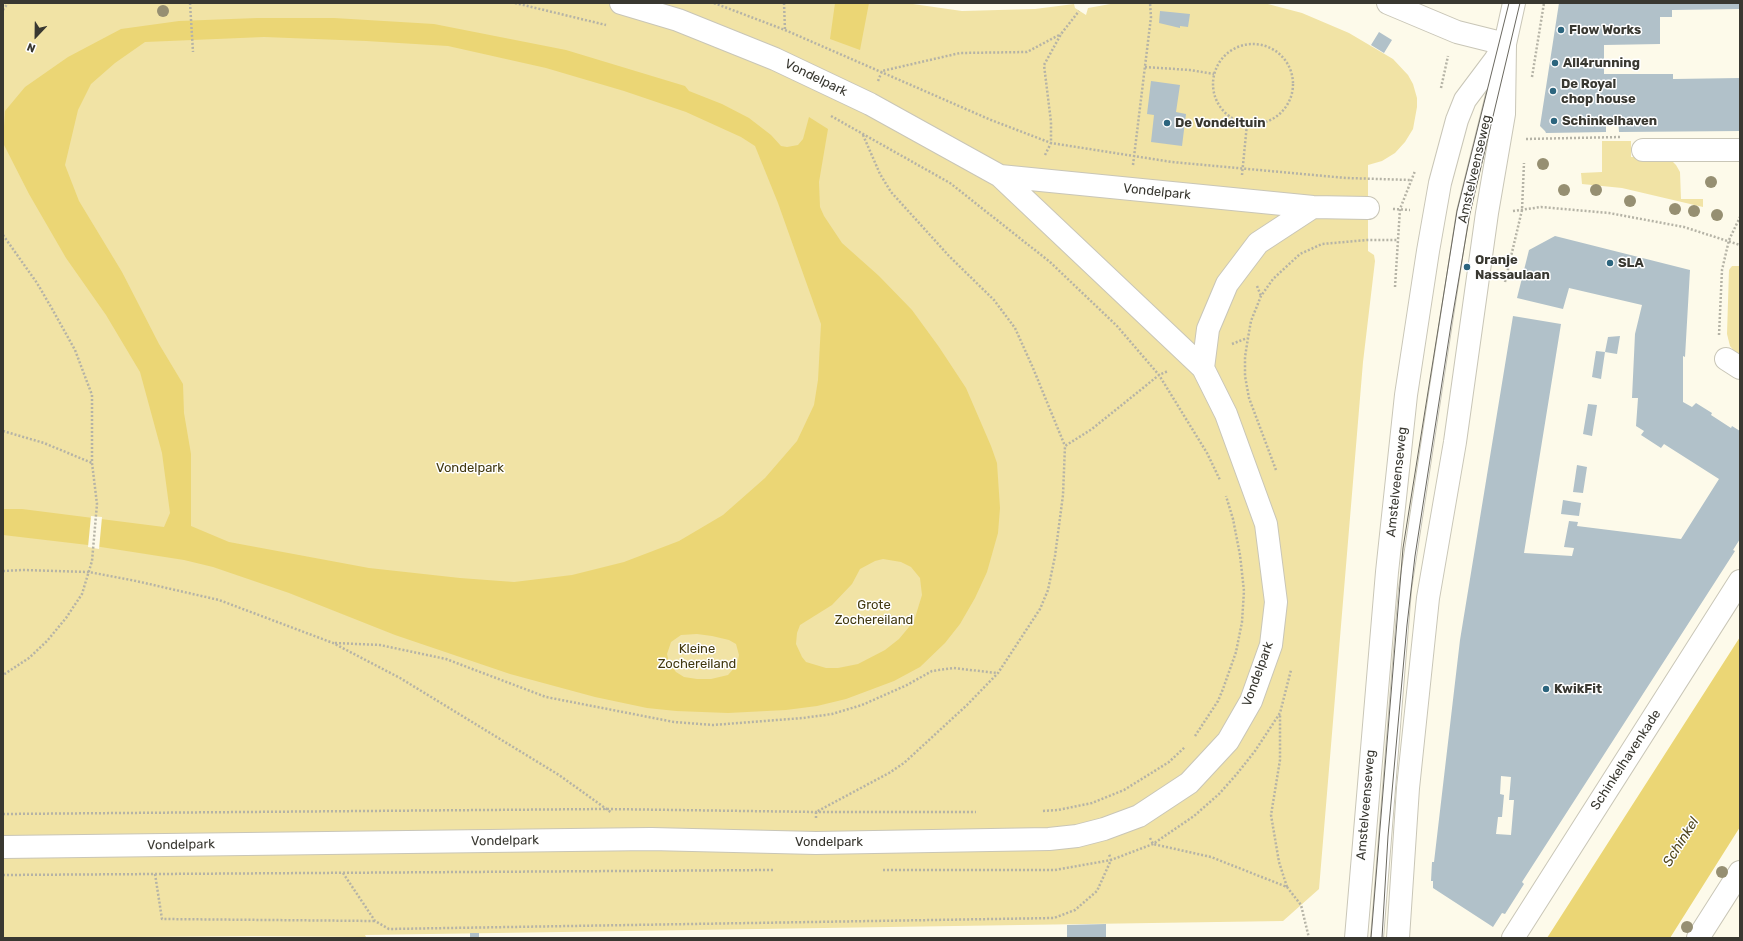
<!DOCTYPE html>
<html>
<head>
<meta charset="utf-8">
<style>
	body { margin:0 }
	#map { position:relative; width:1743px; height:941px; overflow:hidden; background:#fdfaea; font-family:Rubik,sans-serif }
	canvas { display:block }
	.frame { position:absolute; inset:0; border:4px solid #393831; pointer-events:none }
	.north { position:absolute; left:16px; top:16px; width:40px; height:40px; -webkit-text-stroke:3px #fff; paint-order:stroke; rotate:202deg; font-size:11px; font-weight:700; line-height:16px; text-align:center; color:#393831 }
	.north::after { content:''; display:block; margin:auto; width:14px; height:18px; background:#393831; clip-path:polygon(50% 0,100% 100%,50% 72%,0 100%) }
</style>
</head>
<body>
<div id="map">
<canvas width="1743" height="941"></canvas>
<div class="frame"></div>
<div class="north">N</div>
</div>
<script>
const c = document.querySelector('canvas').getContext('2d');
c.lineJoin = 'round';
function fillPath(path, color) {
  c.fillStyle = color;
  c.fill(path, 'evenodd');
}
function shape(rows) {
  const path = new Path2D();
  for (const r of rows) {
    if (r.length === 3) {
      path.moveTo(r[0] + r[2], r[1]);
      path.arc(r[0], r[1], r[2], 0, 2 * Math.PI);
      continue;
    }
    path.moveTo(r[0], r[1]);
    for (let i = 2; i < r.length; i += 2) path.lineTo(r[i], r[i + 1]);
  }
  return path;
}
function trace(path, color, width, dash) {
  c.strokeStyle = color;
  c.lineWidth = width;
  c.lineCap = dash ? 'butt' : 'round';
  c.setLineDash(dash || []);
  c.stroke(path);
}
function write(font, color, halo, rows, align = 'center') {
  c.font = font + ' Rubik,sans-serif';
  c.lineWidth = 3;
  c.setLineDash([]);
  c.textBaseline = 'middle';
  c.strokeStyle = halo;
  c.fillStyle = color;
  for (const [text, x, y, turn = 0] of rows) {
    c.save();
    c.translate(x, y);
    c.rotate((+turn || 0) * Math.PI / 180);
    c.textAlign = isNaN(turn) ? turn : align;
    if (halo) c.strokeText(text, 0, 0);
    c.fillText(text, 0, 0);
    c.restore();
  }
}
fillPath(shape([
	[3,3,906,3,962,11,1035,9,1074,4,1075,8,1086,15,1088,8,1116,3,1264,3,1302,13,1349,33,1393,59,1408,75,1413,84,1417,98,1417,107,1413,129,1405,142,1395,153,1382,161,1368,165,1368,251,1374,255,1375,261,1363,362,1319,889,1283,921,365,935,366,937,254,936,3,938],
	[1602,141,1631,141,1631,157,1668,157,1676,165,1680,172,1681,199,1703,199,1703,207,1622,188,1582,184,1581,173,1602,172],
	[1732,266,1740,266,1740,358,1730,346,1727,334,1729,270]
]), '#f1e3a5');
fillPath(shape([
	[835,3,869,3,860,50,830,39],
	[257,18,334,18,434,24,566,50,685,86,689,91,722,104,749,118,771,135,781,146,787,147,798,145,803,139,809,117,828,129,819,182,820,207,824,216,842,243,879,276,912,310,939,347,966,388,991,446,997,463,1000,508,998,533,987,572,975,598,960,624,945,643,920,667,894,681,846,699,817,706,786,710,728,713,676,711,647,708,595,697,510,674,395,635,289,593,213,567,184,560,88,545,3,535,3,509,22,509,164,527,170,513,162,453,140,372,106,315,66,258,29,194,3,143,5,111,25,87,68,57,121,29,179,21],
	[264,37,366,41,448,46,546,68,624,91,686,112,741,137,755,146,778,203,821,324,818,380,814,405,797,441,765,478,723,515,679,541,624,562,572,575,514,582,460,578,369,568,229,542,191,526,191,454,184,413,183,384,159,344,122,272,79,201,65,165,78,110,91,84,115,63,145,42],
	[883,559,901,562,911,567,920,578,922,595,914,621,899,639,885,650,858,664,838,668,826,668,806,662,802,657,796,644,797,633,800,625,832,605,852,584,860,569,875,561],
	[697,634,712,636,729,640,736,644,739,655,737,665,728,675,711,679,697,679,684,677,676,672,669,663,667,654,671,642,681,635],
	[1740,637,1740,827,1670,938,1547,938]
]), '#ebd675');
fillPath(shape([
	[91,516,102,517,99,549,88,547]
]), '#fdfaea');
fillPath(shape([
	[1559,3,1740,3,1740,9,1672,10,1672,17,1660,17,1660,44,1604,45,1604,74,1673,74,1673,79,1674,79,1740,78,1740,131,1619,132,1618,117,1606,117,1606,132,1546,133,1545,131,1540,126],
	[1160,11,1190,14,1188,27,1180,26,1180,28,1159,23],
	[1379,32,1392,40,1384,53,1371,45],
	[1151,81,1180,85,1176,112,1186,114,1182,146,1151,142,1154,115,1147,114],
	[1555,236,1690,270,1685,357,1683,356,1683,402,1692,407,1696,403,1712,413,1711,415,1731,428,1732,426,1740,431,1740,539,1733,550,1735,551,1522,882,1524,884,1505,914,1502,913,1493,927,1433,888,1433,881,1431,881,1432,862,1434,862,1460,640,1513,316,1561,324,1524,553,1572,556,1574,548,1564,547,1569,521,1578,522,1577,526,1681,539,1719,479,1664,444,1661,448,1641,435,1644,431,1636,426,1638,398,1632,398,1635,334,1642,305,1569,288,1563,309,1517,298,1529,250],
	[1501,776,1511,777,1509,800,1514,800,1511,835,1496,834,1498,817,1502,817,1504,795,1500,794],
	[1620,336,1617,354,1605,352,1601,379,1592,377,1596,351,1605,352,1608,337],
	[1588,404,1597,405,1592,436,1583,434],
	[1577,465,1587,467,1583,493,1573,492],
	[1563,500,1581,503,1579,516,1561,514],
	[1106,924,1106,938,1067,938,1067,925],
	[470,933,479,933,479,938,470,938]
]), '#b1c1c9');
const lane = shape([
	[1377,938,1405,589,1463,212,1497,75]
]);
const street = shape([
	[1388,3,1457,32,1505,44],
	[1643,150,1740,150],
	[1000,176,1313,207,1368,208],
	[1726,359,1740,368],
	[1203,368,1208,329,1227,284,1258,243,1313,207],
	[3,847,651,839,816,843,1049,839,1077,836,1104,829,1139,816,1189,783,1228,741,1251,701,1271,645,1276,602,1266,524,1226,414,1203,368,1000,176,870,104,775,59,678,20,621,3],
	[1513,938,1740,581],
	[1698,938,1740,872]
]);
const secondary = shape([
	[1356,938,1387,572,1406,395,1428,251,1440,183,1457,120,1465,100,1495,60,1505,44],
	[1398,938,1408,788,1428,598,1455,442,1487,213,1504,114,1505,44,1514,3]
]);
trace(lane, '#c9c6b7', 14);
trace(street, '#c9c6b7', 24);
trace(secondary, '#c9c6b7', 24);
trace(shape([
	[190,3,193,52],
	[515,3,606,25],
	[714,3,785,30,991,120,1051,143,1172,162,1346,178,1411,180],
	[784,3,785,30],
	[3,10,8,3],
	[1253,84,40],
	[1145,67,1190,70,1214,74],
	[1532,77,1544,3],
	[878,81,882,71,960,53,1027,52,1061,34],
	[1441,88,1448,56],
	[831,116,950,183,1050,262,1117,326,1159,375,1207,453,1220,480],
	[863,135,880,174,891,192,949,256,994,300,1015,328,1033,368,1065,446],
	[1526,139,1621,137],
	[1045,155,1051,143,1051,122,1044,65,1061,34,1079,11],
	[1133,165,1151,17,1150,3],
	[1242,175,1247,124],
	[1393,209,1410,210],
	[1513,211,1541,207,1609,213,1684,227,1740,245],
	[3,235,37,283,51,307,75,350,92,395,92,463,97,504,92,561,82,594,66,618,47,641,29,658,3,675],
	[1505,282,1522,210,1524,163],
	[1257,286,1261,296],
	[1395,287,1400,209,1415,171],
	[1719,335,1722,270,1729,240,1740,217],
	[1232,344,1247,338],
	[3,431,44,443,92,463],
	[1276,470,1249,398,1245,376,1245,357,1248,338,1251,321,1261,296,1273,279,1300,254,1322,244,1367,240,1397,240],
	[3,571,23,570,89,572,136,581,219,600,333,643,400,678,559,775,612,813],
	[335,643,380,645,446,659,546,697,674,722,713,725,803,718,832,714,862,705,907,685,932,671,953,668,997,673],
	[1195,736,1218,701,1223,689,1236,652,1242,622,1244,591,1240,555,1233,519,1226,496],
	[1043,811,1058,810,1092,803,1124,790,1169,762,1185,747],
	[3,814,606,809,816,812,976,812],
	[816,818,816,812,889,773,904,763,967,705,998,673,1040,609,1048,590,1055,556,1063,495,1065,446,1092,429,1159,375,1168,371],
	[1150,838,1153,844,1211,857,1287,887,1279,862,1271,815,1280,760,1280,714],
	[883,870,1055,870,1111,860,1153,844,1194,816,1219,794,1236,775,1255,751,1280,713,1291,670],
	[343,873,375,921,389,929,1054,918,1075,910,1097,891,1111,860,1109,854],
	[155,874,162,919,375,921],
	[3,875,774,870],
	[1287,887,1301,905,1309,938]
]), '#b5b3a6', 2.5, [2, 2]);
trace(lane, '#fff', 12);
trace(street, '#fff', 22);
trace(secondary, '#fff', 22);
trace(shape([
	[1371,938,1403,548,1457,211,1509,3],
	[1382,938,1388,836,1407,625,1415,556,1451,325,1470,213,1520,3]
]), '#6a685f', 1);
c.fillStyle = '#968f72';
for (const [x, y] of [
	[163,11],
	[1543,164],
	[1711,182],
	[1564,190],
	[1596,190],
	[1630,201],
	[1675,209],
	[1694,211],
	[1717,215],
	[1722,872],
	[1687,927]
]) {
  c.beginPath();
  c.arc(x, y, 6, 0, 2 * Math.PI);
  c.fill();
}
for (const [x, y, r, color] of [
	[1561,30,4,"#2c657e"],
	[1555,63,4,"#2c657e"],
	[1553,91,4,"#2c657e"],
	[1554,121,4,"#2c657e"],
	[1167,123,4,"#2c657e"],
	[1610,263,4,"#2c657e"],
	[1467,267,4,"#2c657e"],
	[1546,689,4,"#2c657e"]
]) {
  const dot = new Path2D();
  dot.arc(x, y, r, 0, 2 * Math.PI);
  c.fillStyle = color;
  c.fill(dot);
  trace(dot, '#fff', 1.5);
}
write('bold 13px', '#393831', '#fff', [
	["Flow Works",1569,30],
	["All4running",1563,63],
	["De Royal",1561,84],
	["chop house",1561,99],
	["Schinkelhaven",1562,121],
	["De Vondeltuin",1175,123],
	["Oranje",1475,260],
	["Nassaulaan",1475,275],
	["SLA",1618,263],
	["KwikFit",1554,689]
], 'left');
write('13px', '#393831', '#fff', [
	["Vondelpark",816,78,26],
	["Amstelveenseweg",1475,169,-77],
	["Vondelpark",1157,192,6],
	["Amstelveenseweg",1397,482,-84],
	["Vondelpark",1258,674,-70],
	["Schinkelhavenkade",1626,760,-57],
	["Amstelveenseweg",1366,805,-85],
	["Vondelpark",505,841,-1],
	["Vondelpark",829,842],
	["Vondelpark",181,845,-1]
]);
write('13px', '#41380f', '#fff', [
	["Vondelpark",470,468],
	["Grote",874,605],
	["Zochereiland",874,620],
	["Kleine",697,649],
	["Zochereiland",697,664]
]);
write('italic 14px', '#514820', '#fff', [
	["Schinkel",1681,842,-58]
]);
</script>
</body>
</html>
